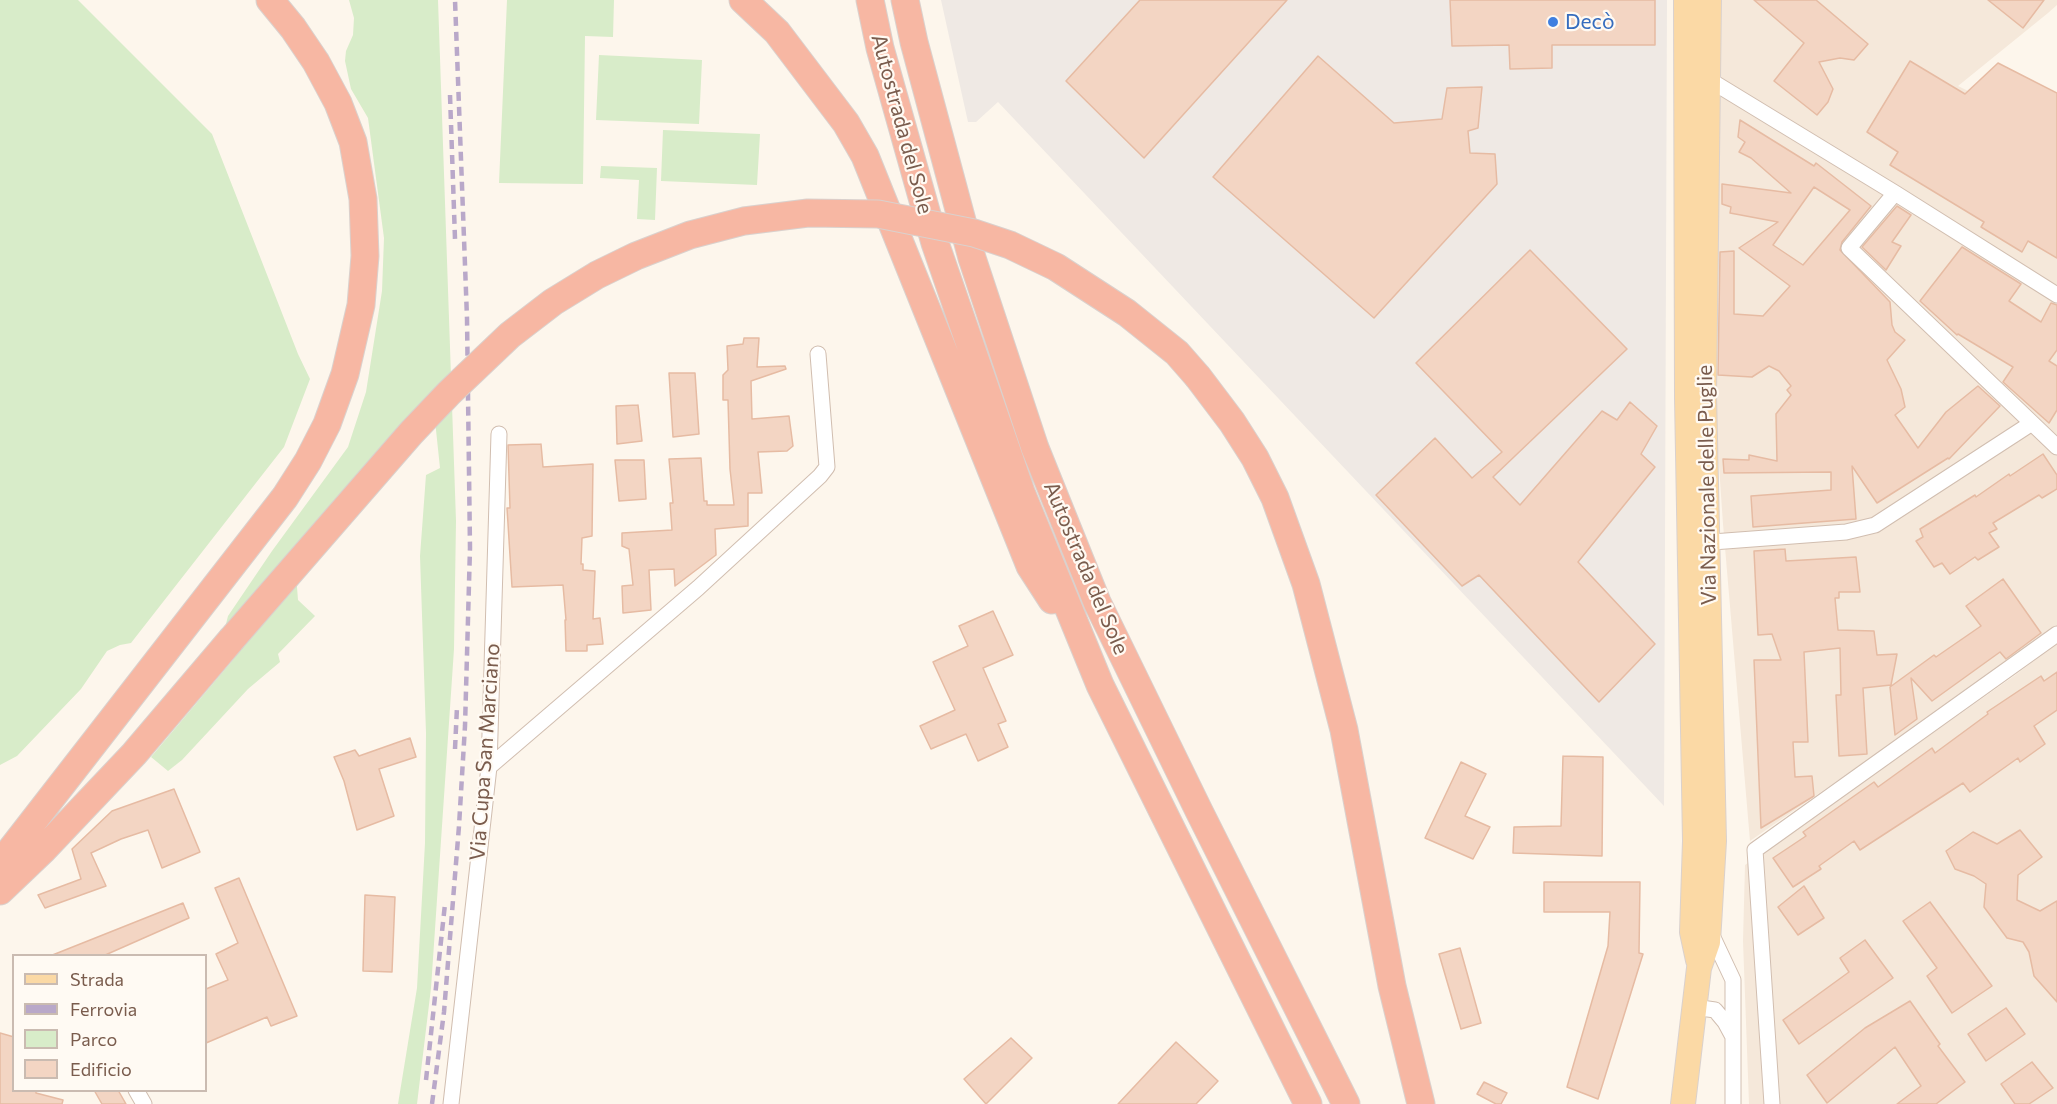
<!DOCTYPE html>
<html>
<head>
<meta charset="utf-8">
<style>
	body { margin:0 }
	#map { position:relative; width:2057px; height:1104px; overflow:hidden; background:#fdf6ec; font-family:Commissioner,sans-serif }
	canvas { display:block }
	.legend { position:absolute; left:12px; top:954px; width:195px; height:138px; box-sizing:border-box; background:#fffaf3; border:2px solid #cabbb1; margin:0; padding:8px 10px; list-style:none; font-size:18px; color:#7a5c4d }
	.legend li { display:flex; align-items:center; gap:12px; height:30px }
	.legend b { width:30px; border:2px solid #cabbb1 }
</style>
</head>
<body>
<div id="map">
<canvas width="2057" height="1104"></canvas>
<ul class="legend">
<li><b style="height:8px;background:#fbd9a5"></b>Strada</li>
<li><b style="height:8px;background:#b9a8c9"></b>Ferrovia</li>
<li><b style="height:16px;background:#d8ecc9"></b>Parco</li>
<li><b style="height:16px;background:#f3d5c3"></b>Edificio</li>
</ul>
</div>
<script>
const c = document.querySelector('canvas').getContext('2d');
c.lineJoin = 'round';
function fillPath(path, color) {
  c.fillStyle = color;
  c.fill(path, 'evenodd');
}
function shape(rows) {
  const path = new Path2D();
  for (const r of rows) {
    path.moveTo(r[0], r[1]);
    for (let i = 2; i < r.length; i += 2) path.lineTo(r[i], r[i + 1]);
  }
  return path;
}
function trace(path, color, width, dash) {
  c.strokeStyle = color;
  c.lineWidth = width;
  c.lineCap = dash ? 'butt' : 'round';
  c.setLineDash(dash || []);
  c.stroke(path);
}
function write(font, color, halo, rows, align = 'center') {
  c.font = font + ' Commissioner,sans-serif';
  c.lineWidth = 4.5;
  c.setLineDash([]);
  c.textBaseline = 'middle';
  c.strokeStyle = halo;
  c.fillStyle = color;
  for (const [text, x, y, turn = 0] of rows) {
    c.save();
    c.translate(x, y);
    c.rotate((+turn || 0) * Math.PI / 180);
    c.textAlign = isNaN(turn) ? turn : align;
    if (halo) c.strokeText(text, 0, 0);
    c.fillText(text, 0, 0);
    c.restore();
  }
}
fillPath(shape([
	[1715,0,2057,0,2057,5,2048,13,1958,86,2057,135,2057,629,1750,841,1723,524,1713,379],
	[2057,643,2057,1104,1749,1104,1743,941,1745,865,2014,676]
]), '#f5e8da');
fillPath(shape([
	[941,0,1667,0,1664,806,998,102,976,122,968,122]
]), '#efe9e4');
fillPath(shape([
	[0,0,78,0,212,134,298,354,310,379,284,447,131,643,120,645,107,651,81,689,17,756,0,765],
	[349,0,438,0,456,521,454,649,431,988,417,1104,398,1104,417,988,425,843,426,733,420,556,426,475,440,468,432,392,294,548,298,600,315,616,278,654,280,662,248,689,182,760,168,771,151,757,232,661,248,639,228,628,226,624,228,616,272,551,348,447,366,392,382,291,384,238,368,118,351,89,345,61,346,51,353,35,354,18],
	[507,0,614,0,613,37,585,36,583,184,499,183],
	[599,55,702,60,699,124,596,120],
	[663,130,760,134,757,185,661,181],
	[601,166,657,168,655,220,637,219,639,180,600,178]
]), '#d8ecc9');
const building = shape([
	[1140,0,1287,0,1144,158,1066,81,1140,0],
	[1450,0,1655,0,1655,45,1552,45,1552,68,1510,69,1509,45,1452,46,1450,0],
	[1754,0,1816,0,1868,44,1854,60,1840,58,1819,62,1833,89,1828,102,1817,115,1774,81,1804,43,1754,0],
	[1988,0,2044,0,2023,28,1988,0],
	[1318,56,1394,123,1442,119,1447,88,1482,87,1478,128,1468,131,1470,153,1495,154,1497,184,1374,318,1213,177,1318,56],
	[1910,61,1965,94,1998,63,2057,93,2057,258,2028,241,2022,252,1981,227,1984,222,1890,165,1898,152,1867,132,1910,61],
	[1740,120,1814,166,1816,163,1871,206,1842,242,1840,250,1890,302,1892,325,1895,332,1905,340,1887,360,1901,389,1905,407,1895,415,1918,448,1946,412,1978,386,2000,406,1949,459,1948,458,1877,503,1852,466,1856,519,1753,527,1751,496,1831,490,1831,472,1724,473,1723,459,1749,460,1749,455,1777,461,1776,414,1791,395,1787,390,1791,386,1779,371,1769,366,1752,377,1718,375,1720,252,1734,251,1734,314,1763,316,1790,286,1739,248,1778,222,1730,213,1731,207,1722,204,1722,184,1791,193,1751,158,1739,152,1745,142,1738,137,1740,120],
	[1814,187,1850,210,1803,265,1773,245,1814,187],
	[1897,206,1911,215,1892,242,1901,246,1886,270,1862,247,1897,206],
	[1962,247,2021,284,2009,301,2041,322,2051,303,2057,305,2057,350,2049,361,2057,366,2057,410,2049,423,2003,382,2013,367,1958,334,1957,335,1920,301,1962,247],
	[1530,250,1627,349,1493,477,1520,505,1602,411,1617,420,1630,402,1657,426,1641,454,1655,467,1578,562,1655,644,1599,702,1479,575,1462,586,1376,495,1435,438,1472,478,1502,452,1416,363,1530,250],
	[744,338,759,338,757,367,785,366,786,369,751,381,752,419,789,416,793,446,787,451,758,452,762,493,748,493,748,526,715,529,716,555,675,586,674,569,649,570,651,610,623,613,622,586,633,585,629,549,622,546,622,533,672,530,670,503,673,503,669,459,701,458,704,501,707,501,707,505,734,505,730,469,728,400,723,400,723,375,728,370,727,346,743,344,744,338],
	[669,373,695,373,699,434,673,437,669,373],
	[638,405,642,441,617,444,616,406,638,405],
	[541,444,543,467,593,464,592,536,582,538,581,564,583,564,583,570,595,571,593,619,600,618,603,644,587,645,587,651,566,651,565,620,566,620,563,585,512,587,507,508,510,508,508,445,541,444],
	[2043,454,2057,475,2057,489,2042,498,2039,495,1993,523,1997,529,1989,533,1999,547,1978,560,1975,557,1950,574,1942,563,1934,567,1916,541,1923,537,1920,529,1975,495,1976,497,2009,474,2010,476,2043,454],
	[615,460,644,460,646,499,619,501,615,460],
	[1785,549,1786,561,1856,557,1860,592,1839,592,1839,598,1835,598,1838,630,1874,631,1877,655,1897,654,1891,685,1863,688,1867,754,1839,756,1836,695,1841,695,1840,648,1804,652,1808,742,1793,742,1795,777,1812,776,1814,796,1761,828,1754,660,1781,660,1772,634,1758,635,1754,551,1785,549],
	[2003,579,2041,633,2006,659,2000,652,1932,701,1911,678,1917,719,1895,735,1890,687,1934,655,1936,657,1981,626,1966,606,2003,579],
	[993,611,1013,655,983,668,1006,721,998,724,1008,747,978,761,966,734,931,749,920,726,955,710,933,662,968,646,959,626,993,611],
	[2057,672,2057,710,2034,726,2045,744,2020,762,2018,758,1970,792,1963,783,1860,850,1854,841,1819,866,1821,869,1793,887,1773,858,1806,836,1803,832,1874,782,1878,787,1932,748,1935,753,1988,714,1987,712,2041,676,2044,681,2057,672],
	[410,738,416,757,379,769,394,816,357,830,344,781,334,757,355,750,359,756,410,738],
	[1563,756,1603,757,1602,856,1513,853,1514,827,1561,826,1563,756],
	[1461,762,1486,774,1465,816,1490,827,1473,859,1425,838,1461,762],
	[174,789,200,852,162,868,148,830,121,839,91,853,106,886,45,908,38,895,81,879,72,849,112,811,174,789],
	[2020,830,2042,857,2018,875,2017,900,2040,911,2057,901,2057,1002,2034,976,2029,952,2023,942,2007,938,1984,907,1986,884,1974,876,1955,869,1946,851,1973,832,1997,844,2020,830],
	[239,878,297,1016,271,1026,267,1017,206,1043,206,989,228,980,216,954,238,943,215,888,239,878],
	[1544,882,1640,882,1639,953,1643,954,1598,1099,1567,1087,1608,946,1610,912,1544,912,1544,882],
	[1804,886,1824,918,1798,935,1778,907,1804,886],
	[365,895,395,897,392,972,363,971,365,895],
	[1930,902,1992,986,1952,1013,1927,976,1937,968,1903,921,1930,902],
	[183,903,189,918,103,956,50,956,183,903],
	[1865,940,1893,978,1799,1044,1783,1020,1849,972,1840,958,1865,940],
	[1460,948,1481,1023,1461,1029,1439,954,1460,948],
	[1910,1001,1940,1044,1938,1046,1965,1082,1936,1104,1897,1104,1921,1086,1895,1047,1827,1103,1807,1075,1865,1028,1910,1001],
	[2006,1008,2025,1034,1986,1061,1968,1034,2006,1008],
	[0,1033,14,1037,14,1090,36,1090,36,1093,63,1100,62,1104,0,1104,0,1033],
	[1011,1038,1032,1058,986,1104,964,1079,1011,1038],
	[1176,1042,1218,1081,1196,1104,1118,1104,1176,1042],
	[2032,1062,2053,1088,2029,1104,2015,1104,2001,1084,2032,1062],
	[1484,1082,1507,1093,1501,1104,1496,1104,1477,1094,1484,1082],
	[94,1090,118,1090,126,1104,102,1104,94,1090]
]);
fillPath(building, '#f3d5c3');
trace(building, '#e6bba3', 1.5);
const minor = shape([
	[1701,79,1708,79,1895,193,2057,295],
	[1895,193,1849,248,2057,447],
	[1699,543,1846,532,1875,525,2032,423],
	[489,767,698,588,820,476,827,467,818,354],
	[1709,929,1733,980,1733,1104],
	[1694,1007,1715,1010,1725,1022,1732,1035],
	[136,1090,144,1104],
	[451,1104,489,767,499,434],
	[1772,1104,1755,850,2057,634]
]);
const primary = shape([
	[1686,0,1687,398,1695,841,1692,932,1698,960],
	[1683,1104,1699,968,1708,942,1714,841,1704,394,1709,0]
]);
const motorway = shape([
	[743,0,777,32,846,123,865,156,1030,566,1052,600],
	[870,0,880,48,935,243,1021,492,1100,685,1308,1104],
	[905,0,914,42,972,258,1035,448,1097,602,1199,811,1346,1104],
	[1198,377,1232,422,1255,458,1275,498,1306,584,1344,730,1392,986,1421,1104],
	[0,864,285,497,308,461,327,424,345,374,361,305,365,256,363,199,353,142,338,103,316,62,293,28,270,0],
	[0,891,43,850,134,754,231,640]
]);
trace(minor, '#d1beb0', 17);
trace(primary, '#dad1cd', 26);
trace(motorway, '#dad1cd', 29);
trace(minor, '#fff', 15);
trace(primary, '#fbd9a5', 24);
trace(motorway, '#f7b7a3', 27);
trace(shape([
	[450,95,455,239],
	[455,749,457,707],
	[426,1080,445,904],
	[432,1104,444,1012,459,826,465,726,470,548,467,318,455,0]
]), '#b9a8c9', 4.5, [9, 6]);
const motorwayBridge = shape([
	[231,640,411,433,449,393,510,335,553,302,597,275,636,256,690,235,744,221,808,213,878,214,974,233,1010,245,1056,267,1127,313,1177,353,1198,377]
]);
trace(motorwayBridge, '#dad1cd', 29, []);
trace(motorwayBridge, '#f7b7a3', 27);
for (const [x, y, r, color] of [
	[1553,22,6,"#3f7fe0"]
]) {
  const dot = new Path2D();
  dot.arc(x, y, r, 0, 2 * Math.PI);
  c.fillStyle = color;
  c.fill(dot);
  trace(dot, '#fffaf3', 2);
}
write('21px', '#366cbe', '#fffaf3', [
	["Decò",1565,22]
], 'left');
write('21px', '#7a5c4d', '#fffaf3', [
	["Autostrada del Sole",902,124,75],
	["Via Nazionale delle Puglie",1707,485,-91],
	["Autostrada del Sole",1086,568,67],
	["Via Cupa San Marciano",485,752,-86]
]);
</script>
</body>
</html>
